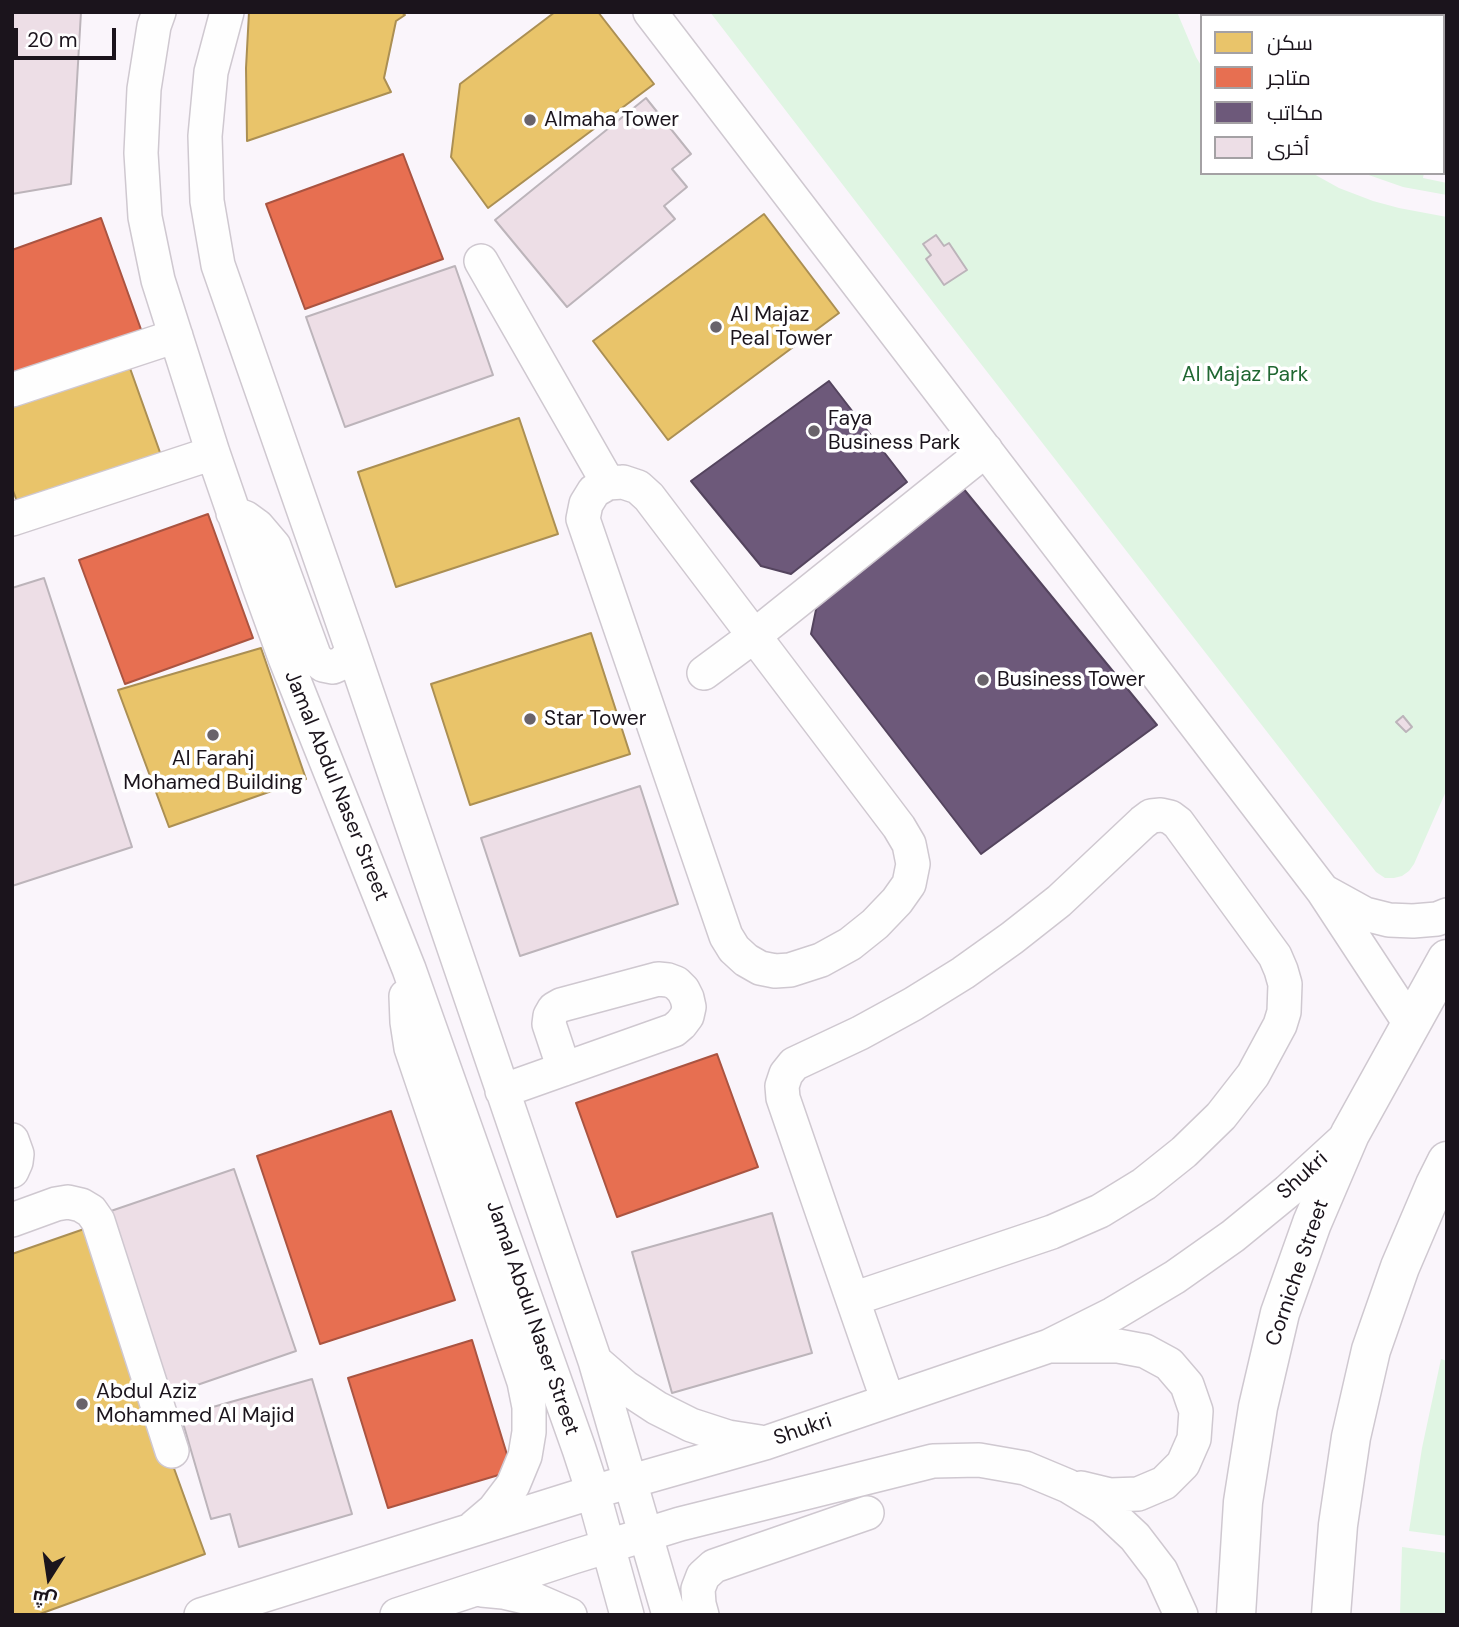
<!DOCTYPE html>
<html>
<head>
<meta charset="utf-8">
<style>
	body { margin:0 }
	#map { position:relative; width:1459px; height:1627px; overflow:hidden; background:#faf5fb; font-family:"DM Sans",Cairo,sans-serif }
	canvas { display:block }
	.frame { position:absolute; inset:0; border:14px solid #1b141c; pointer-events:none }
	.legend { position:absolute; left:1200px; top:14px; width:245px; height:161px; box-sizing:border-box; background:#fff; border:2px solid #a4a1a4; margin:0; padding:9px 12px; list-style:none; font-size:21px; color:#1b141c }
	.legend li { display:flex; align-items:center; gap:14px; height:35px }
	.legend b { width:35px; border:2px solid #a4a1a4 }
	.north { position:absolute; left:14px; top:1543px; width:70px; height:70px; -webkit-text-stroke:5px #fff; paint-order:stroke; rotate:192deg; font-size:19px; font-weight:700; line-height:28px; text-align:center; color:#1b141c }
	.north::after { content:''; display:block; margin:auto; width:24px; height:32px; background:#1b141c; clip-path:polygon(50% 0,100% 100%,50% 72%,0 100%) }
	.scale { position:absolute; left:14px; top:28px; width:102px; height:32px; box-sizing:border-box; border:4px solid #1b141c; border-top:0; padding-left:9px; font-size:21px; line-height:24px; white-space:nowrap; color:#1b141c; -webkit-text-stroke:5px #fff; paint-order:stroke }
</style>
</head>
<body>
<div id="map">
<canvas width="1459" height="1627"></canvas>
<div class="frame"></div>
<ul class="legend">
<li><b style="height:19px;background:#e9c46a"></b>سكن</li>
<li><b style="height:19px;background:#e76f51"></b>متاجر</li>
<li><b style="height:19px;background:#6d597a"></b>مكاتب</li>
<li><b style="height:19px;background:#eddee6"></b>أخرى</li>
</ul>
<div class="north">ش</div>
<div class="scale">20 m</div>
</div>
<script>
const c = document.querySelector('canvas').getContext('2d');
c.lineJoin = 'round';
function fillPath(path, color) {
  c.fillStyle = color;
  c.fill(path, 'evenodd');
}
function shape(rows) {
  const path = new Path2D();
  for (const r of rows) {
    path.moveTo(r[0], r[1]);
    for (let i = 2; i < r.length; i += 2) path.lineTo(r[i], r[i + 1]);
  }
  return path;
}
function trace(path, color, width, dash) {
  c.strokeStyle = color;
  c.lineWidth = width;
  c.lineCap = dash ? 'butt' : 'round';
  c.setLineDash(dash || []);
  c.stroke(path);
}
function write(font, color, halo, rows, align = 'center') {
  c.font = font + ' "DM Sans",sans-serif';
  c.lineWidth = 7;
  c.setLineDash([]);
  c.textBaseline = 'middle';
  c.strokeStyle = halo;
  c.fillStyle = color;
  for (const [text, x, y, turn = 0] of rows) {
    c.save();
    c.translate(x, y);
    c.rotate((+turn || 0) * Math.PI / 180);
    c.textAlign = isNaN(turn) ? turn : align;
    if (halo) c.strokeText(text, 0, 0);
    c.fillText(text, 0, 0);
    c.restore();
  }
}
fillPath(shape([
	[710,12,1177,12,1196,57,1202,67,1202,173,1312,173,1339,188,1373,201,1399,208,1447,217,1447,789,1414,864,1409,871,1402,876,1394,878,1385,878,1376,872,939,310],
	[1202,12,1264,12,1264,16,1203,16],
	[1345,12,1428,12,1443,16,1346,16],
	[1363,173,1424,173,1423,178,1447,183,1447,195,1403,187],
	[1441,1359,1447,1361,1447,1536,1409,1531,1422,1448],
	[1402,1547,1447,1553,1447,1615,1400,1615]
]), '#e0f5e3');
const homes = shape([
	[249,12,401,12,405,15,396,21,384,78,391,92,247,141,246,68,249,12],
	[555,12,598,12,654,84,488,208,451,157,460,84,555,12],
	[764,214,839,313,668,440,593,341,764,214],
	[126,357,162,458,19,507,12,488,12,396,126,357],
	[519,418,558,534,396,587,358,472,519,418],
	[591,633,630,754,470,805,431,684,591,633],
	[261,648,306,779,169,827,118,690,261,648],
	[87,1228,205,1554,37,1615,12,1615,12,1254,87,1228]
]);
fillPath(homes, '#e9c46a');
trace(homes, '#ab8f53', 2);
const shops = shape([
	[403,154,443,259,305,309,266,204,403,154],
	[101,218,143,335,12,382,12,250,101,218],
	[208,514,253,638,125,684,79,560,208,514],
	[717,1054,758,1167,617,1217,576,1103,717,1054],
	[391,1111,455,1300,320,1344,257,1156,391,1111],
	[472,1340,512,1471,388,1508,348,1378,472,1340]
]);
fillPath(shops, '#e76f51');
trace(shops, '#aa5441', 2);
const offices = shape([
	[829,381,907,482,791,574,761,566,691,481,829,381],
	[958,482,1157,725,981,854,811,634,817,605,958,482]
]);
fillPath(offices, '#6d597a');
trace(offices, '#54445e', 2);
const building = shape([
	[12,12,81,12,71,184,12,194,12,12],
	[646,98,691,154,672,169,687,187,664,206,675,219,567,307,495,220,646,98],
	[936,235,944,246,949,243,967,270,944,285,926,259,931,255,923,244,936,235],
	[455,266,493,375,345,427,306,317,455,266],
	[44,578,132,847,12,886,12,588,44,578],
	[1403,716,1412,727,1406,732,1396,722,1403,716],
	[640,786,678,904,520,956,481,838,640,786],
	[234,1169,296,1351,168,1395,105,1213,234,1169],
	[772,1213,812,1353,672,1393,632,1252,772,1213],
	[312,1379,352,1514,239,1547,230,1514,211,1519,181,1416,312,1379]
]);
fillPath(building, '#eddee6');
trace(building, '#bcb4ba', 2);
const minor = shape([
	[159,12,154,26,144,89,141,153,145,217,158,280,213,453,259,586,285,658,409,969,579,1449,593,1492,627,1615],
	[227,12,211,72,205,136,207,201,218,265,351,646,595,1361,669,1615],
	[650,12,1323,891,1411,1025],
	[481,261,608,483],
	[12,390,176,336],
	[623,482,638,487,649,497,899,827,909,844,913,864,909,884,897,901,875,924,850,944,821,960,790,970,775,971,760,968,746,960,734,949,726,936,583,519,586,504,594,491,608,483,623,482],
	[233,513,246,518,257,526,274,546,315,658,323,665,333,667,342,663,349,656,351,646],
	[12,519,213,453],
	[704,673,754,636,986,450],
	[1325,892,1365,914,1389,920,1413,921,1437,919,1447,915],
	[406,996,407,1022,411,1048,524,1382,529,1407,529,1432,525,1456,513,1485,494,1510,474,1527],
	[502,1091,564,1069,674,1030,681,1024,687,1016,689,1007,687,998,683,990,676,983,668,980,658,979,561,1005,554,1009,550,1016,549,1024,564,1069],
	[12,1140,17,1154,16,1162,12,1171],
	[12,1220,56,1204,68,1202,81,1205,91,1211,98,1221,172,1451],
	[853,1299,1052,1232,1100,1211,1144,1184,1184,1152,1221,1116,1253,1075,1280,1025,1284,1012,1285,984,1281,970,1275,956,1178,823,1170,817,1161,815,1151,816,1143,822,1059,901,1012,938,963,973,913,1004,860,1033,794,1064,786,1074,782,1086,783,1098,825,1220,888,1401],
	[1055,1346,1118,1346,1145,1351,1169,1364,1187,1385,1196,1411,1194,1439,1183,1464,1164,1483,1138,1494,1110,1495,1081,1488],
	[595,1361,625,1387,657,1408,691,1425,728,1437,760,1442],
	[482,1590,503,1592,533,1599,570,1615],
	[201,1615,593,1492,765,1443,1049,1346,1113,1314,1175,1277,1233,1236,1288,1191,1348,1136],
	[397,1615,573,1557,680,1524,933,1461,979,1460,1025,1468,1068,1486,1104,1508,1135,1537,1161,1571,1181,1615],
	[702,1615,699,1604,698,1589,703,1576,714,1566,867,1513]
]);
const major = shape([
	[1236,1615,1243,1502,1258,1407,1280,1313,1312,1223,1350,1134,1447,959],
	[1331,1615,1338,1525,1351,1437,1371,1350,1400,1267,1435,1185,1447,1161]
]);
trace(minor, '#cfc8d0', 36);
trace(major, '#cfc8d0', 41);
trace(minor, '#fefefe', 33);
trace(major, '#fefefe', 38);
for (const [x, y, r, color] of [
	[530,120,7,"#69636a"],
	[716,327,7,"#69636a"],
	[814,431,7,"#69636a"],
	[983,680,7,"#69636a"],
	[530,719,7,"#69636a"],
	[213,735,7,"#69636a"],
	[82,1404,7,"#69636a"]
]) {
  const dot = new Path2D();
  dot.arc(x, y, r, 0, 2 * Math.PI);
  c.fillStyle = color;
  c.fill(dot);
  trace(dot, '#fff', 2.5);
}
write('21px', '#1b141c', '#fff', [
	["Almaha Tower",544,120],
	["Al Majaz",730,315],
	["Peal Tower",730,339],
	["Faya",828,419],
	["Business Park",828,443],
	["Business Tower",997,680],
	["Star Tower",544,719],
	["Al Farahj",213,759,"center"],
	["Mohamed Building",213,783,"center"],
	["Abdul Aziz",96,1392],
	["Mohammed Al Majid",96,1416]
], 'left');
write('21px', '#206732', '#fff', [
	["Al Majaz Park",1245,375]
]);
write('21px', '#1b141c', '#fff', [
	["Jamal Abdul Naser Street",336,786,68],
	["Shukri",1303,1176,-42],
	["Corniche Street",1298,1273,-71],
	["Jamal Abdul Naser Street",532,1318,71],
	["Shukri",803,1430,-19]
]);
</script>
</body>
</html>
